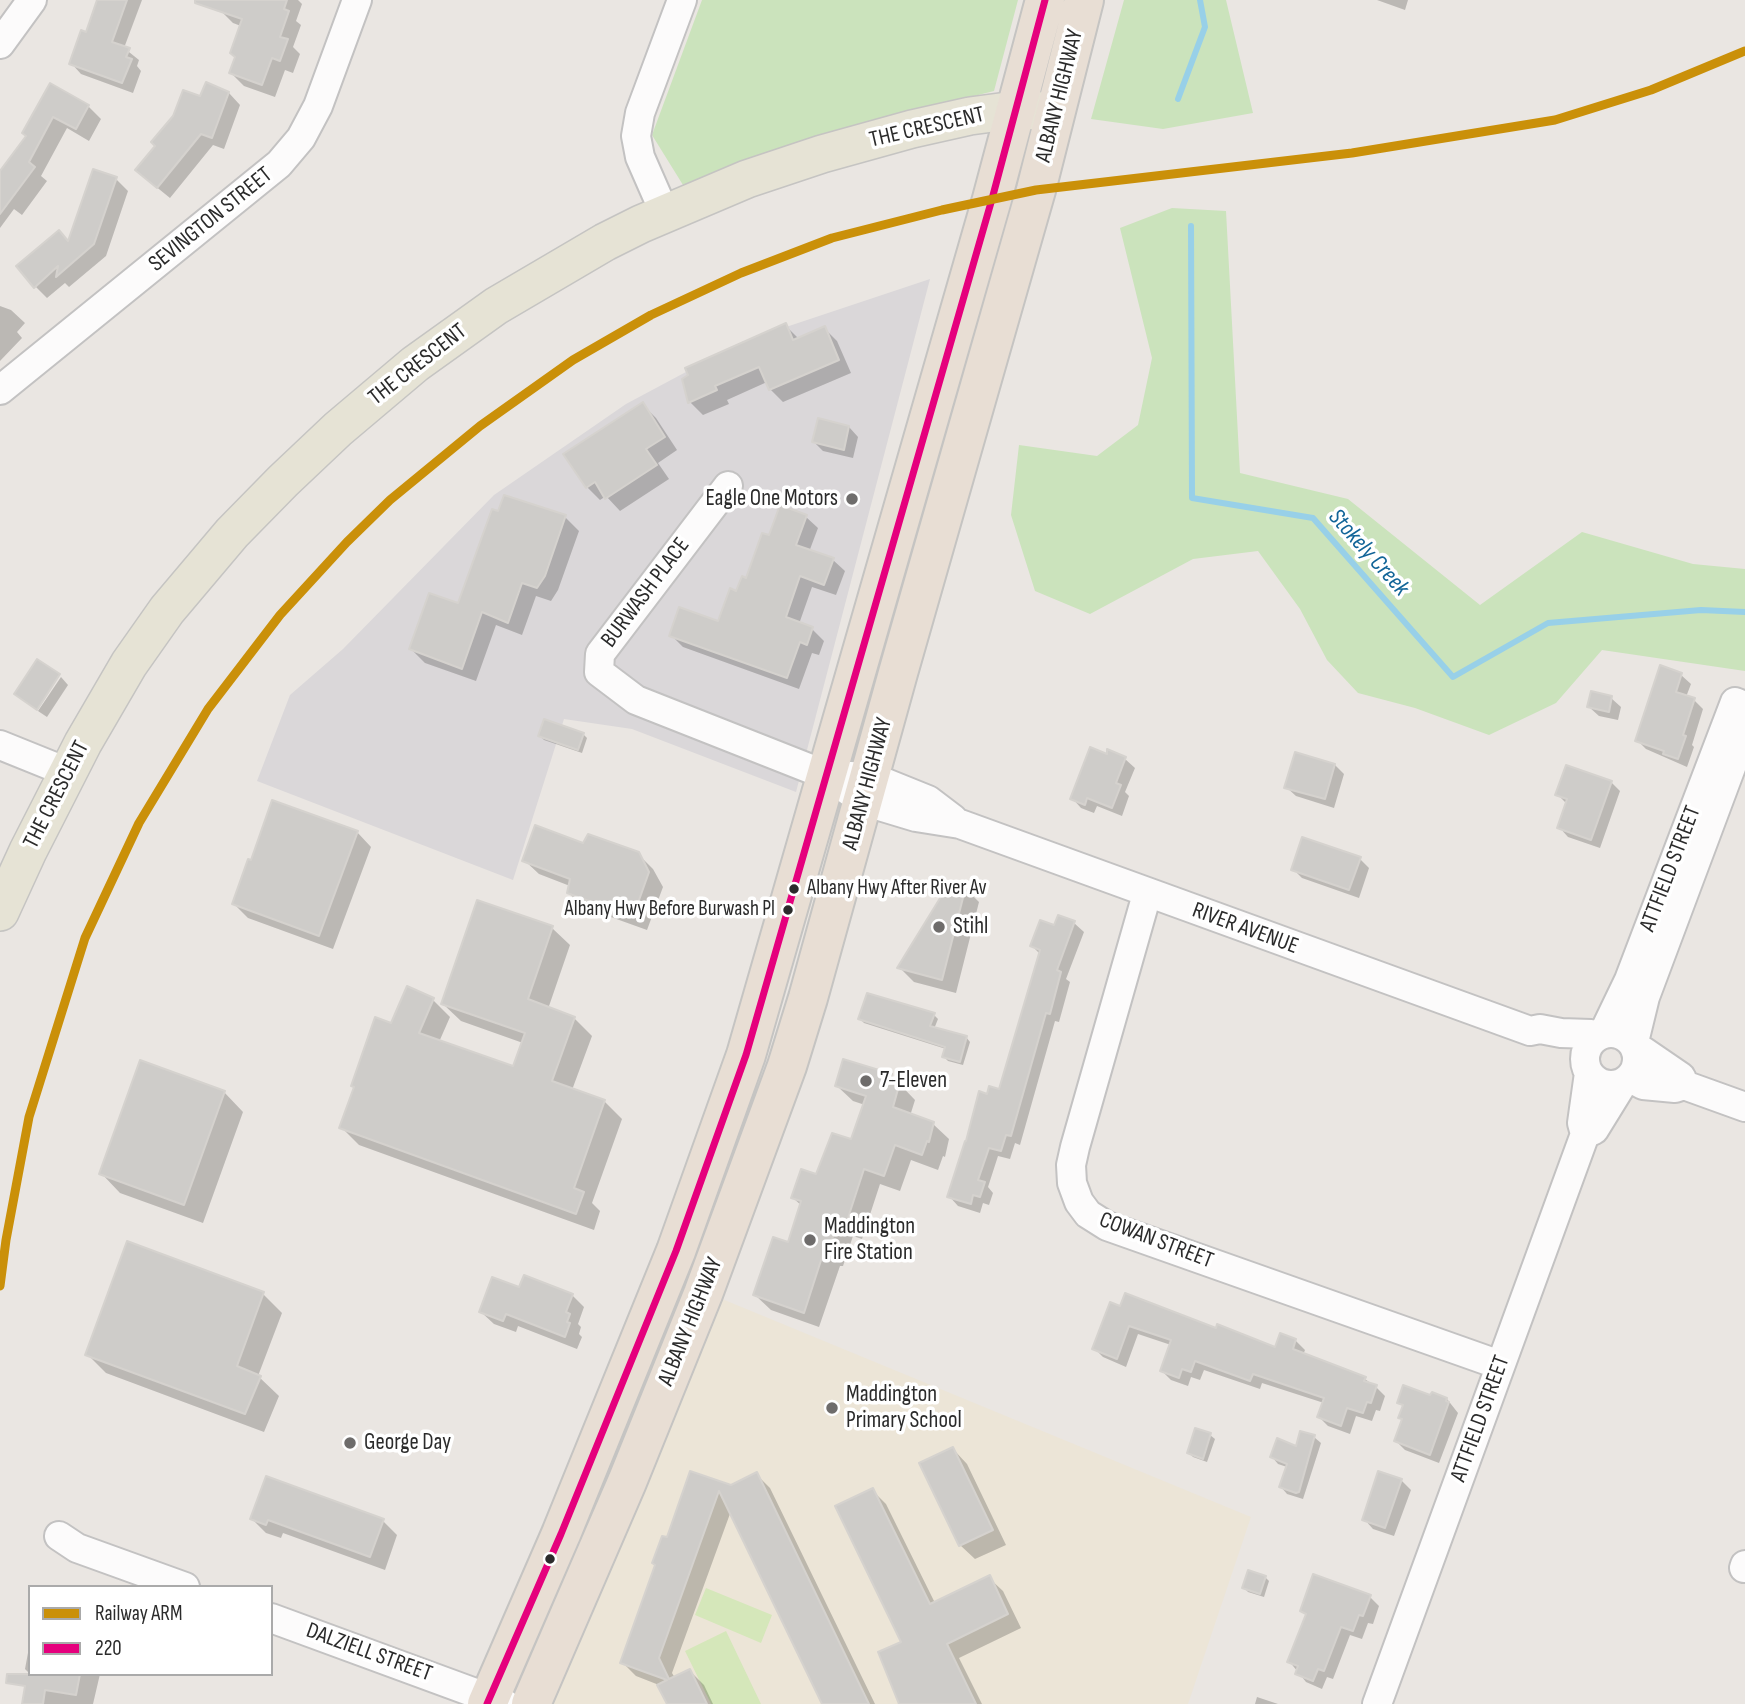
<!DOCTYPE html>
<html>
<head>
<meta charset="utf-8">
<style>
	body { margin:0 }
	#map { position:relative; width:1745px; height:1704px; overflow:hidden; background:#eae6e2; font-family:"Sofia Sans Condensed",sans-serif }
	canvas { display:block }
	.legend { position:absolute; left:28px; top:1585px; width:245px; height:91px; box-sizing:border-box; background:#fff; border:2px solid #aaa; margin:0; padding:9px 12px; list-style:none; font-size:21px; color:#2b2b2b }
	.legend li { display:flex; align-items:center; gap:14px; height:35px }
	.legend b { width:35px; border:2px solid #aaa }
</style>
</head>
<body>
<div id="map">
<canvas width="1745" height="1704"></canvas>
<ul class="legend">
<li><b style="height:9px;background:#ca9009"></b>Railway ARM</li>
<li><b style="height:9px;background:#e5007d"></b>220</li>
</ul>
</div>
<script>
const c = document.querySelector('canvas').getContext('2d');
c.lineJoin = 'round';
function fillPath(path, color) {
  c.fillStyle = color;
  c.fill(path, 'evenodd');
}
function shape(rows) {
  const path = new Path2D();
  for (const r of rows) {
    if (r.length === 3) {
      path.moveTo(r[0] + r[2], r[1]);
      path.arc(r[0], r[1], r[2], 0, 2 * Math.PI);
      continue;
    }
    path.moveTo(r[0], r[1]);
    for (let i = 2; i < r.length; i += 2) path.lineTo(r[i], r[i + 1]);
  }
  return path;
}
function trace(path, color, width, dash) {
  c.strokeStyle = color;
  c.lineWidth = width;
  c.lineCap = dash ? 'butt' : 'round';
  c.setLineDash(dash || []);
  c.stroke(path);
}
function write(font, color, halo, rows, align = 'center') {
  c.font = font + ' "Sofia Sans Condensed",sans-serif';
  c.lineWidth = 7;
  c.setLineDash([]);
  c.textBaseline = 'middle';
  c.strokeStyle = halo;
  c.fillStyle = color;
  for (const [text, x, y, turn = 0] of rows) {
    c.save();
    c.translate(x, y);
    c.rotate((+turn || 0) * Math.PI / 180);
    c.textAlign = isNaN(turn) ? turn : align;
    if (halo) c.strokeText(text, 0, 0);
    c.fillText(text, 0, 0);
    c.restore();
  }
}
fillPath(shape([
	[930,279,796,792,632,729,564,719,513,880,257,781,290,695,343,649,494,495,626,404,744,341]
]), '#dad7d9');
fillPath(shape([
	[722,1299,1251,1517,1188,1704,552,1704]
]), '#ece5d7');
fillPath(shape([
	[702,0,1018,0,994,91,827,133,683,185,652,135],
	[1124,0,1226,0,1253,113,1163,129,1091,119],
	[1172,208,1226,211,1240,473,1348,499,1480,605,1582,532,1693,564,1745,569,1745,671,1602,650,1556,703,1489,735,1415,708,1358,693,1327,660,1300,609,1258,551,1193,559,1090,614,1035,591,1011,515,1019,445,1097,456,1138,425,1152,358,1120,228]
]), '#cbe3bc');
fillPath(shape([
	[706,1588,772,1615,761,1643,695,1615],
	[726,1631,761,1704,711,1704,685,1651]
]), '#d5e7ba');
fillPath(shape([
	[99,0,142,0,124,48,139,60,137,66,141,71,133,93,81,74,71,63,87,34],
	[223,0,298,0,302,4,296,21,301,25,293,47,300,54,293,73,285,70,275,97,244,86,231,73,237,57,241,26,233,23,220,10],
	[1377,0,1408,0,1405,10],
	[51,85,88,106,101,119,89,141,67,128,41,176,47,181,22,215,14,209,0,228,0,169,2,171,28,136],
	[229,93,240,105,224,149,213,145,170,198,149,181,201,99],
	[116,179,128,191,106,256,69,287,65,283,47,298,35,286],
	[0,306,11,310,25,323,17,332,22,338,0,361],
	[785,325,799,339,824,328,837,341,851,373,783,402,770,389,767,382,727,400,729,404,703,415,690,402],
	[643,405,656,418,677,450,658,463,669,479,620,511,606,496,600,500,587,487],
	[849,427,858,437,853,458,823,451,814,442],
	[505,497,565,517,579,531,558,590,551,601,536,596,522,635,496,625,476,681,425,663,411,649,459,605],
	[806,517,818,528,809,552,833,560,845,571,836,595,812,587,799,624,812,629,824,641,819,655,812,653,799,689,683,647,671,635,719,623,747,580,770,537],
	[1681,675,1691,684,1686,697,1694,700,1703,709,1692,745,1694,747,1687,767,1646,749,1637,740],
	[61,677,68,685,47,717,38,711],
	[1611,698,1621,707,1618,720,1599,716,1589,707],
	[583,734,587,738,582,753,544,740,540,736],
	[1109,752,1125,759,1135,768,1125,792,1129,796,1122,816,1097,806,1094,813,1081,808,1072,798,1109,757],
	[1335,765,1344,774,1334,808,1296,796,1286,787],
	[1611,782,1620,791,1600,848,1568,837,1559,827,1566,803,1557,794],
	[357,832,371,847,333,949,248,918,234,904],
	[584,846,638,854,653,869,663,887,647,930,583,907,568,892,570,886,539,874,524,860],
	[1360,859,1369,868,1359,898,1302,878,1293,869],
	[965,888,979,902,956,993,914,982,900,968],
	[1074,923,1084,932,1066,979,1070,982,1059,1022,1055,1021,1020,1145,1015,1143,1010,1159,998,1156,988,1187,993,1193,989,1205,983,1203,980,1213,958,1206,949,1196,988,1096,1000,1091,1040,954,1032,946,1055,927],
	[552,928,570,945,548,1009,574,1018,592,1036,572,1090,604,1101,622,1119,592,1203,600,1211,594,1230,359,1145,341,1127,392,1025,433,1000,450,1017,439,1042,514,1069,523,1043,461,1021,443,1004],
	[934,1015,938,1019,934,1029,966,1037,970,1042,963,1065,948,1061,944,1057,946,1049,864,1023,860,1019],
	[891,1075,915,1100,910,1116,933,1124,949,1139,945,1157,943,1156,938,1170,911,1160,900,1191,880,1184,862,1239,853,1236,843,1266,840,1266,819,1327,771,1310,755,1295,789,1244,802,1206,793,1198,852,1141,865,1105,853,1101,837,1086],
	[224,1092,243,1112,203,1223,120,1193,101,1173],
	[520,1289,572,1295,584,1307,578,1324,581,1327,579,1334,582,1337,577,1349,518,1326,516,1332,494,1324,481,1312],
	[263,1294,282,1313,258,1376,279,1396,264,1432,106,1373,87,1354],
	[1111,1304,1217,1330,1276,1349,1295,1340,1305,1350,1303,1355,1365,1379,1376,1387,1385,1396,1380,1411,1376,1410,1372,1421,1356,1416,1350,1434,1328,1426,1319,1417,1324,1403,1262,1383,1260,1389,1204,1370,1200,1380,1191,1377,1188,1386,1171,1380,1162,1371,1171,1345,1138,1334,1126,1367,1103,1357,1094,1348],
	[1431,1398,1447,1399,1458,1413,1439,1463,1405,1450,1396,1441,1404,1421,1404,1407,1399,1402],
	[1210,1435,1215,1439,1207,1462,1193,1457,1189,1453],
	[1314,1437,1321,1443,1303,1499,1287,1494,1281,1487,1287,1467,1278,1464,1272,1457,1297,1448],
	[953,1449,967,1464,1006,1545,975,1559,960,1545],
	[691,1474,731,1487,756,1474,770,1488,875,1704,824,1704,731,1511,672,1673,675,1678,690,1671,704,1685,713,1704,668,1704,659,1685,636,1676,622,1662],
	[1401,1480,1411,1490,1394,1536,1373,1529,1364,1519],
	[872,1490,886,1504,935,1603,989,1578,1003,1591,1021,1628,959,1658,982,1704,901,1704,904,1643],
	[252,1519,383,1521,397,1535,385,1570,283,1533,281,1538,266,1533],
	[1265,1577,1269,1581,1264,1597,1248,1592,1244,1588],
	[1370,1597,1379,1606,1373,1624,1368,1623,1362,1639,1350,1635,1333,1679,1327,1677,1322,1689,1306,1682,1289,1661,1307,1616,1302,1611],
	[30,1642,30,1674,100,1674,93,1704,24,1704,29,1673,25,1669],
	[1257,1697,1278,1704,1255,1704]
]), '#0003');
trace(shape([
	[1178,99,1205,27,1200,0],
	[1191,226,1192,498,1313,518,1453,677,1548,623,1701,610,1745,612]
]), '#98d0e8', 6);
const building = shape([
	[97,0,127,0,112,42,130,48,126,57,132,59,122,83,69,64,81,30,86,32,97,0],
	[195,0,287,0,284,9,289,11,280,37,288,39,280,61,272,58,262,85,229,73,235,57,230,53,242,19,195,3,195,0],
	[206,82,229,92,212,138,201,134,157,188,135,170,155,146,151,142,173,116,183,90,200,96,206,82],
	[50,83,89,105,76,129,53,117,29,162,35,167,0,214,0,171,26,136,22,133,50,83],
	[93,169,117,177,94,244,56,277,58,266,34,288,16,266,59,230,68,241,93,169],
	[786,323,793,340,825,326,839,360,769,390,759,367,715,386,717,390,688,403,682,379,688,375,685,368,786,323],
	[643,402,665,437,646,449,657,465,605,499,595,482,586,488,563,454,643,402],
	[818,418,849,426,844,450,812,442,818,418],
	[504,495,566,515,545,576,537,588,522,583,508,623,482,612,462,669,409,649,429,593,458,603,492,509,498,511,504,495],
	[780,505,807,515,796,545,834,558,824,585,800,576,786,617,813,627,807,645,800,642,787,678,669,636,679,607,718,621,730,588,736,591,742,576,746,578,762,533,769,535,780,505],
	[37,659,60,674,37,710,14,694,37,659],
	[1660,665,1682,673,1676,692,1695,698,1683,735,1686,736,1678,759,1663,754,1664,751,1635,741,1660,665],
	[1591,691,1612,696,1609,712,1587,707,1591,691],
	[544,719,584,733,578,750,538,736,544,719],
	[1090,747,1107,754,1107,749,1126,757,1116,783,1121,785,1112,808,1087,798,1085,805,1070,799,1090,747],
	[1295,752,1335,764,1325,799,1284,788,1295,752],
	[1566,765,1612,781,1591,840,1557,828,1567,799,1555,795,1566,765],
	[272,800,358,831,319,936,232,904,248,859,251,860,272,800],
	[535,825,583,843,588,834,639,852,649,872,633,917,567,893,570,879,522,861,535,825],
	[1302,837,1361,857,1349,890,1291,870,1302,837],
	[950,882,966,886,942,980,897,968,950,882],
	[477,900,553,926,528,999,575,1017,552,1081,605,1100,574,1188,584,1192,576,1214,339,1128,354,1087,351,1086,375,1017,391,1023,407,986,434,998,419,1033,513,1066,525,1033,441,1004,477,900],
	[1058,915,1075,921,1057,970,1061,972,1050,1014,1046,1013,1011,1136,1006,1135,1001,1151,989,1148,978,1180,985,1182,980,1197,973,1195,971,1204,947,1197,965,1141,966,1141,979,1091,987,1094,989,1086,999,1089,1040,950,1030,946,1040,920,1054,925,1058,915],
	[867,993,935,1013,930,1026,967,1036,960,1062,942,1057,945,1047,858,1019,867,993],
	[843,1059,892,1074,890,1079,900,1082,893,1107,934,1122,929,1142,927,1141,922,1155,895,1145,884,1176,864,1169,846,1224,838,1222,828,1251,824,1251,804,1313,753,1295,773,1237,788,1242,801,1201,791,1198,801,1169,816,1174,832,1133,851,1139,866,1096,835,1086,843,1059],
	[140,1060,225,1091,184,1205,99,1174,140,1060],
	[127,1241,264,1292,237,1366,261,1376,245,1414,85,1355,127,1241],
	[524,1275,573,1294,566,1312,570,1314,567,1322,570,1323,565,1337,506,1314,503,1321,479,1312,492,1277,519,1287,524,1275],
	[1125,1293,1216,1328,1217,1324,1275,1347,1280,1333,1296,1339,1293,1349,1366,1377,1364,1381,1377,1385,1371,1403,1367,1402,1363,1413,1347,1408,1341,1426,1317,1417,1324,1398,1253,1374,1250,1381,1195,1361,1191,1372,1182,1369,1179,1378,1160,1371,1171,1340,1129,1326,1117,1359,1092,1349,1110,1302,1120,1306,1125,1293],
	[1403,1385,1430,1395,1432,1392,1447,1398,1446,1401,1449,1402,1430,1455,1394,1441,1402,1419,1398,1418,1403,1405,1397,1403,1403,1385],
	[1195,1428,1211,1433,1203,1459,1187,1453,1195,1428],
	[1300,1431,1315,1435,1299,1492,1296,1493,1279,1487,1287,1464,1270,1457,1277,1438,1296,1446,1300,1431],
	[953,1447,993,1530,959,1546,919,1463,953,1447],
	[690,1471,731,1485,757,1472,869,1704,822,1704,719,1491,659,1658,669,1679,690,1669,707,1704,667,1704,657,1685,667,1680,620,1663,655,1565,652,1563,662,1536,667,1537,690,1471],
	[1378,1471,1402,1479,1385,1528,1362,1520,1378,1471],
	[266,1476,384,1519,370,1557,268,1520,266,1525,250,1519,266,1476],
	[873,1488,930,1604,990,1575,1008,1614,947,1644,976,1704,899,1704,878,1652,901,1642,835,1506,873,1488],
	[1248,1570,1266,1576,1260,1594,1242,1588,1248,1570],
	[1313,1574,1371,1595,1363,1616,1359,1615,1353,1631,1341,1627,1324,1671,1318,1669,1313,1681,1295,1674,1298,1666,1287,1662,1306,1614,1300,1611,1313,1574],
	[7,1674,80,1674,76,1695,45,1690,43,1704,22,1704,25,1686,6,1683,7,1674]
]);
fillPath(building, '#ceccc9');
trace(building, '#d5d2ce', 2);
const minor = shape([
	[0,44,32,0],
	[665,214,640,157,636,136,640,113,682,0],
	[0,390,279,164,301,138,318,106,357,0],
	[728,486,600,654,599,672,636,700,826,775,863,801,916,817,960,824,1530,1031,1540,1029,1561,1033,1591,1034,1596,1037],
	[0,745,67,772],
	[850,776,871,777,928,800,953,819],
	[1147,894,1075,1147,1071,1165,1072,1183,1079,1202,1088,1214,1107,1226,1500,1365],
	[1611,1059,26],
	[1603,1034,1629,980,1735,702,1745,706],
	[1632,1042,1635,1038,1645,997,1745,730],
	[1637,1050,1643,1051,1681,1077,1684,1085],
	[1630,1078,1643,1085,1675,1088,1684,1085,1745,1107],
	[1585,1134,1594,1130,1623,1083],
	[59,1536,77,1548,185,1587],
	[1744,1568,1745,1565],
	[271,1618,505,1704],
	[1377,1704,1585,1134,1582,1123,1589,1073]
]);
const major = shape([
	[0,912,28,851,83,743,129,664,167,610,232,533,283,481,338,429,415,364,496,306,605,242,641,224,747,179,822,154,912,129,970,116,1015,110,1044,111]
]);
const highway = shape([
	[487,1704,561,1534,676,1251,746,1055,992,199,1045,0],
	[531,1704,627,1482,703,1294,787,1066,808,998,898,673,1036,190,1084,0]
]);
trace(minor, '#c3c2c2', 32);
trace(major, '#c5c4c2', 40);
trace(highway, '#c5c4c2', 42);
trace(minor, '#fcfbfb', 28);
trace(major, '#e6e3d5', 37);
trace(highway, '#e8ded4', 38);
trace(shape([
	[487,1704,561,1534,676,1251,746,1055,992,199,1045,0]
]), '#e5007d', 7);
trace(shape([
	[0,1286,6,1240,29,1117,85,938,139,823,208,709,280,615,347,542,390,500,480,426,573,360,651,315,741,273,832,238,942,210,1036,190,1352,153,1555,120,1651,90,1745,51]
]), '#ca9009', 9);
for (const [x, y, r, color] of [
	[852,499,7,"#6e6c6b"],
	[794,889,6,"#2b2b2b"],
	[788,910,6,"#2b2b2b"],
	[939,927,7,"#6e6c6b"],
	[866,1081,7,"#6e6c6b"],
	[810,1240,7,"#6e6c6b"],
	[832,1408,7,"#6e6c6b"],
	[350,1443,7,"#6e6c6b"],
	[550,1559,6,"#2b2b2b"]
]) {
  const dot = new Path2D();
  dot.arc(x, y, r, 0, 2 * Math.PI);
  c.fillStyle = color;
  c.fill(dot);
  trace(dot, '#fff', 2.5);
}
write('21px', '#2b2b2b', '#fff', [
	["Albany Hwy After River Av",807,889],
	["Albany Hwy Before Burwash Pl",775,910,"right"]
], 'left');
write('23px', '#2b2b2b', '#fff', [
	["ALBANY HIGHWAY",1060,96,-76],
	["THE CRESCENT",927,128,-13],
	["SEVINGTON STREET",211,220,-39],
	["THE CRESCENT",418,365,-38],
	["BURWASH PLACE",646,593,-53],
	["ALBANY HIGHWAY",868,784,-75],
	["THE CRESCENT",57,795,-63],
	["ATTFIELD STREET",1671,869,-69],
	["RIVER AVENUE",1245,929,20],
	["COWAN STREET",1156,1241,21],
	["ALBANY HIGHWAY",691,1322,-68],
	["ATTFIELD STREET",1481,1419,-70],
	["DALZIELL STREET",369,1653,20]
]);
write('23px', '#2b2b2b', '#fff', [
	["Eagle One Motors",838,499,"right"],
	["Stihl",953,927],
	["7-Eleven",880,1081],
	["Maddington",824,1227],
	["Fire Station",824,1253],
	["Maddington",846,1395],
	["Primary School",846,1421],
	["George Day",364,1443]
], 'left');
write('italic 24px', '#126598', '#fff', [
	["Stokely Creek",1368,553,48]
]);
</script>
</body>
</html>
